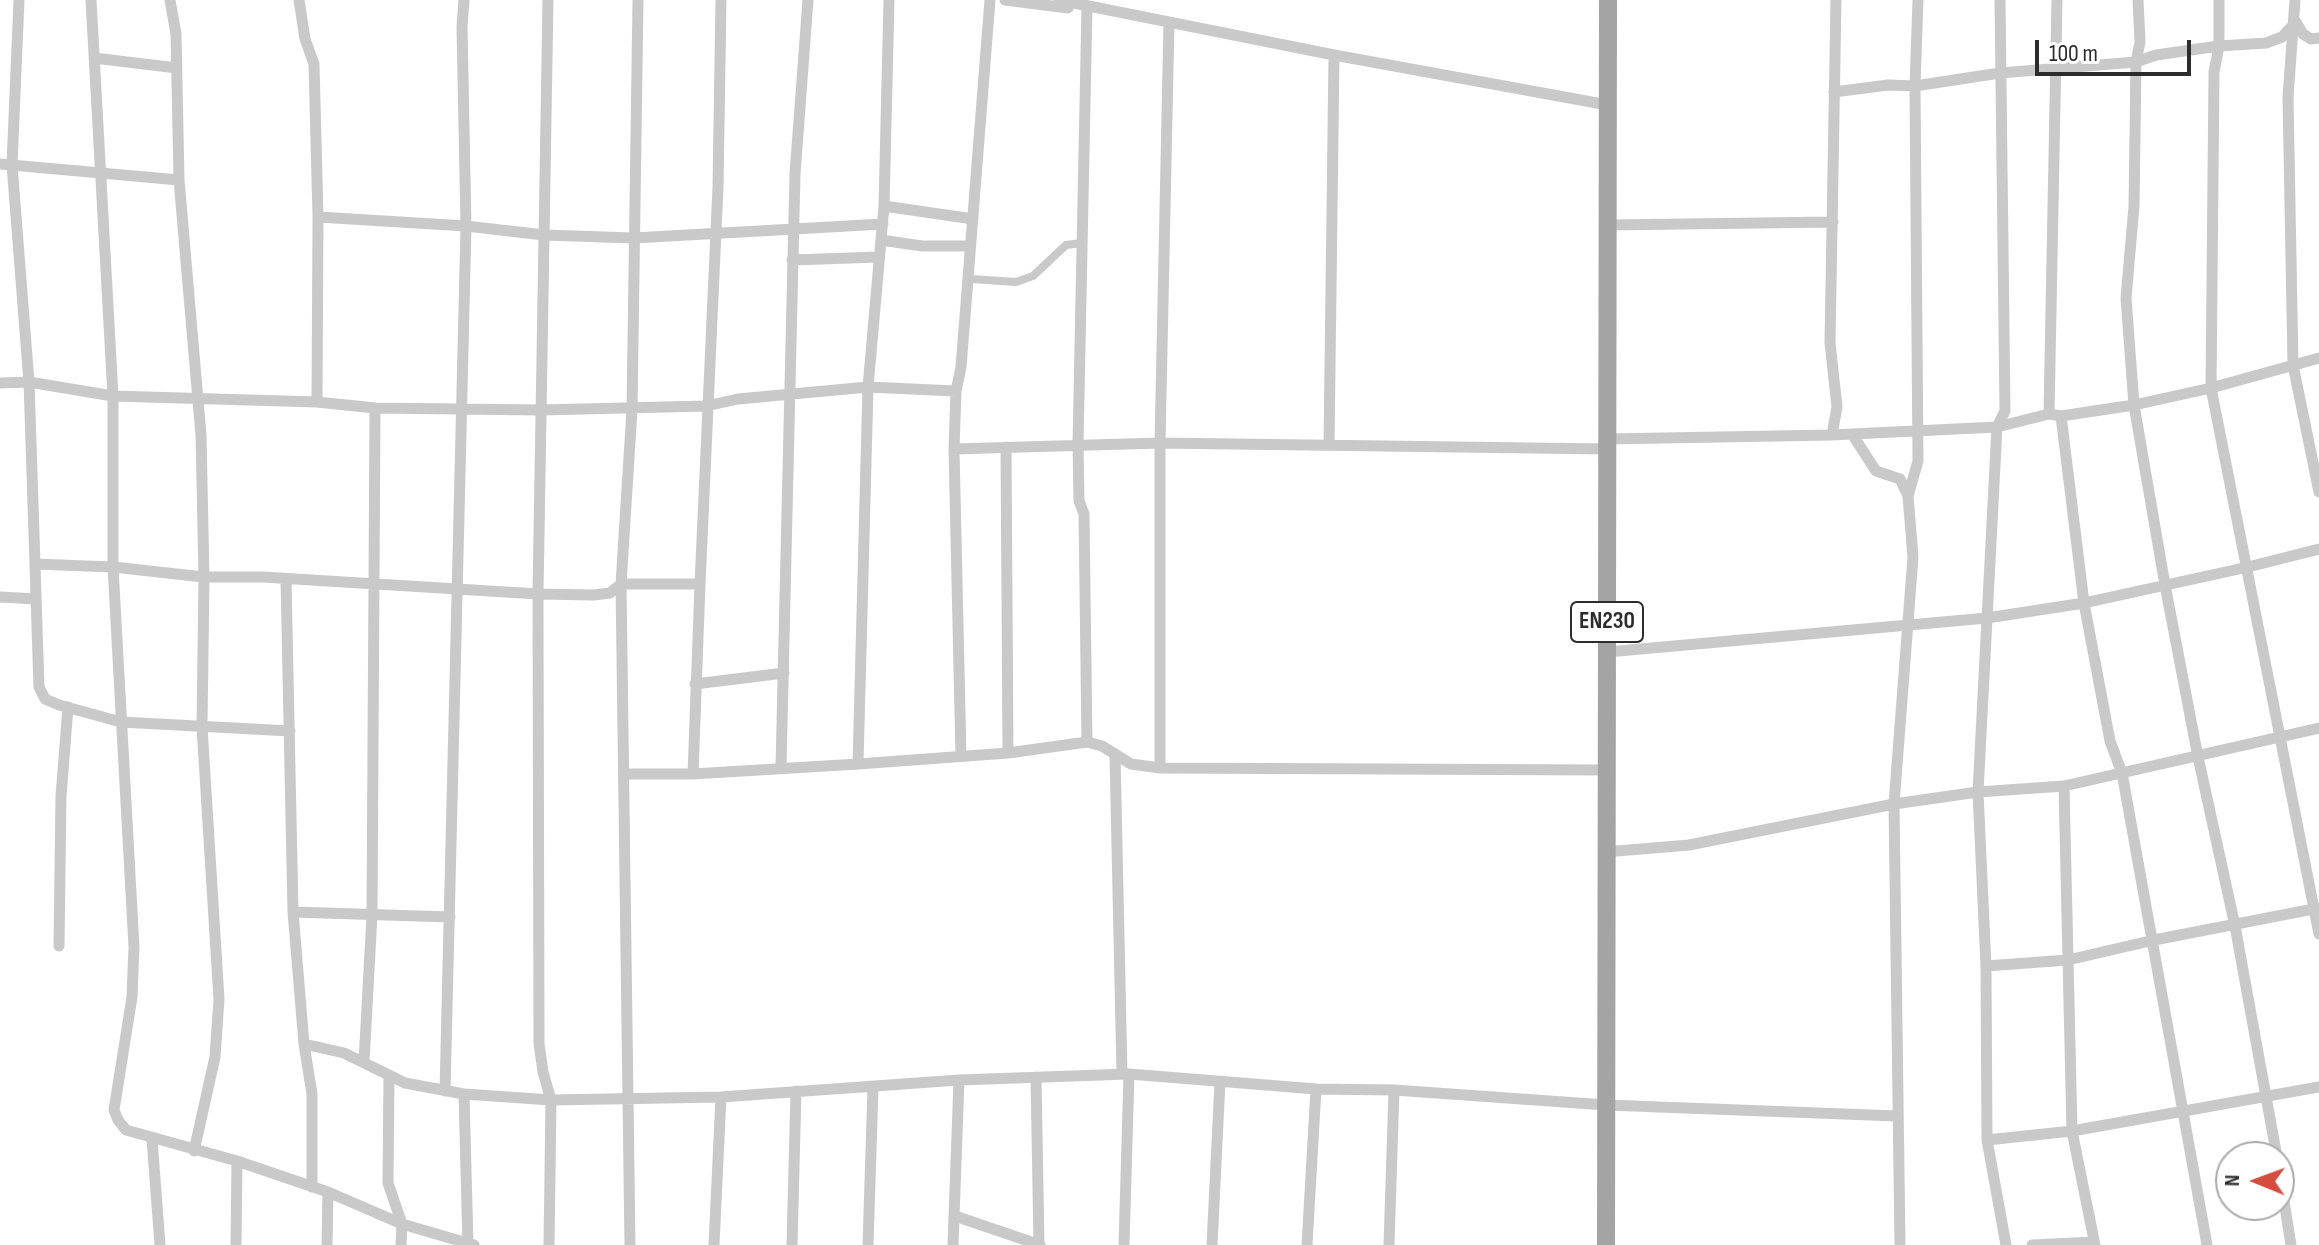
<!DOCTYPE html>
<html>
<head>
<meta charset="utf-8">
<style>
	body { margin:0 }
	#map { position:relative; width:2319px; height:1245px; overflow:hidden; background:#fff; font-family:"Sofia Sans Condensed",sans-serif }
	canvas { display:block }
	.north { position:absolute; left:2215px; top:1141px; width:80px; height:80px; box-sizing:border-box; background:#fff; border:2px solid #ababab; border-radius:50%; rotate:271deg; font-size:22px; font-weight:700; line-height:32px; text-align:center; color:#2c2c2c }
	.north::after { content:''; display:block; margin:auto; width:28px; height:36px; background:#d54d3c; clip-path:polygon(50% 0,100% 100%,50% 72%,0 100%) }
	.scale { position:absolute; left:2035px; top:40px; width:156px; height:36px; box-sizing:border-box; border:4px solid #2c2c2c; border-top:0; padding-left:10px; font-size:24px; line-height:28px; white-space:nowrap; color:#2c2c2c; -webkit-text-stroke:6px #fff; paint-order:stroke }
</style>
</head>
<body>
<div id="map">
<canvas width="2319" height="1245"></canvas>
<div class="north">N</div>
<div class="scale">100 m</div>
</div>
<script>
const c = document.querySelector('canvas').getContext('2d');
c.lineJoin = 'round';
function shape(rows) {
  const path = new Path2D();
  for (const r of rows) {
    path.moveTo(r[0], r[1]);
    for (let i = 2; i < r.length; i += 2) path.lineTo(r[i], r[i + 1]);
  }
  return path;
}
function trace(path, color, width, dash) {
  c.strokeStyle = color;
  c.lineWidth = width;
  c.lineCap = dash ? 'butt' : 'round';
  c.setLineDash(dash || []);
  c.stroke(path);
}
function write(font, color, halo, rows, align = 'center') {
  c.font = font + ' "Sofia Sans Condensed",sans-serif';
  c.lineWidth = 8;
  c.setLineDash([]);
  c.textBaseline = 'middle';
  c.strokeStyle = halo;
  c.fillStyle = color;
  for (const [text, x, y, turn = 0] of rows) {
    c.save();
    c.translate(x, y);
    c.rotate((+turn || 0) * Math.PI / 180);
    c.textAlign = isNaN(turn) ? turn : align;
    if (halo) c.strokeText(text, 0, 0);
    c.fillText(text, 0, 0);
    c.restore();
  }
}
trace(shape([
	[971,279,1016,282,1033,276,1066,245,1082,243]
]), '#c9c9c9', 8);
trace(shape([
	[19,0,12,165,29,382,39,687,45,699,59,705,121,722,290,731],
	[91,0,113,396,113,567,134,947,132,997,114,1110,118,1120,126,1130,237,1161,328,1192,402,1224,474,1245],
	[170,0,176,34,179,180,201,435,204,577,202,727,219,999,215,1057,194,1151],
	[299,0,305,39,314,64,318,217,317,402],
	[548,0,538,594,539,1043,543,1072,551,1100,549,1245],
	[1005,0,1068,8],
	[1059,0,1334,55,1608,105],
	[2000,0,2005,411,1997,427,1978,792,1986,966,1987,1140,2006,1245],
	[2138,0,2140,42,2136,62,2134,206,2126,298,2134,405,2165,585,2198,757,2235,926,2277,1157],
	[2219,0,2219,46,2214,72,2211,388,2319,934],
	[2295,0,2288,97,2293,365,2319,492],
	[94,58,177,68],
	[1834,92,1888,85,1915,86,2000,73,2136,62,2156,55,2219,46,2266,43,2282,37,2296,22,2303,34,2311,39,2319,38],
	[0,164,179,180],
	[884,206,973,219],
	[318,217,466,226,544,235,634,238,883,224],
	[1609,225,1833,222],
	[881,240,922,246,970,246],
	[792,260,879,257],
	[0,383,29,382,113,396,317,402,375,408,541,410,706,406,738,399,868,387,956,391],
	[2049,414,2057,0],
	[2061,416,2084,603,2110,741,2122,773,2207,1245],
	[1852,434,1876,471,1900,479,1908,496],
	[1832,435,1837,407,1830,343,1836,0],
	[1606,439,1832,435,1997,427,2049,414,2061,416,2134,405,2211,388,2319,358],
	[1329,445,1334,55],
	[1006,447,1008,753],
	[954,449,1160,443,1606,449],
	[35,564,113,567,204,577,263,577,538,594,594,595,610,593,621,584,632,410,638,0],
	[286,579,293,912,304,1044,312,1094,312,1187],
	[0,597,36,599],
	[1607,652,1987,618,2084,603,2248,567,2319,549],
	[695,684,784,673],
	[1087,742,1084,514,1079,501,1078,444,1087,6],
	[1115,755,1122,1074],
	[961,756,954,449,956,391,961,367,990,0],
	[858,764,868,387,884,206,889,0],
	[781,767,795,174,808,0],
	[1160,768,1160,443,1169,22],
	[624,774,693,774,858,764,1008,753,1087,742,1102,746,1131,764,1160,768,1605,770],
	[693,774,700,584],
	[2064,786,2072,1131,2095,1245],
	[1605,852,1689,845,1894,804,1978,792,2064,786,2319,728],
	[293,912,450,917],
	[59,946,61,796,68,707],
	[1986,966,2068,960,2154,940,2319,908],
	[304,1044,344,1053,405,1083,464,1094,551,1100,721,1097,959,1080,1129,1074,1316,1089,1394,1090,1606,1105,1897,1116],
	[364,1062,372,915,375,408],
	[389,1077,388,1183,402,1224,401,1245],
	[1036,1077,1039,1245],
	[445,1091,466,226,462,27,464,0],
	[464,1094,468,1245],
	[152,1139,160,1245],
	[1987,1140,2072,1131,2319,1087],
	[2279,1169,2291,1245],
	[955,1216,1040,1245],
	[236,1245,237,1161],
	[327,1245,328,1192],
	[630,1245,621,584,700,584,718,187,721,0],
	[714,1245,721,1097],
	[792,1245,796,1091],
	[868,1245,873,1088],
	[953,1245,959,1080],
	[1124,1245,1129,1074],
	[1212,1245,1220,1082],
	[1307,1245,1316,1089],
	[1389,1245,1394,1090],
	[1900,1245,1894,804,1913,557,1908,496,1918,461,1915,86,1918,0],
	[2032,1245,2094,1242]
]), '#c9c9c9', 11);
trace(shape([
	[1606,1245,1608,0]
]), '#a4a4a4', 18);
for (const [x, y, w] of [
	[1607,622,72]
]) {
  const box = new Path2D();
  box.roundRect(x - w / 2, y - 20, w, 40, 6);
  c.fillStyle = '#fff';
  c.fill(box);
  trace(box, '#2c2c2c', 2);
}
write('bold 24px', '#2c2c2c', null, [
	["EN230",1607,622]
]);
</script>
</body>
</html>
